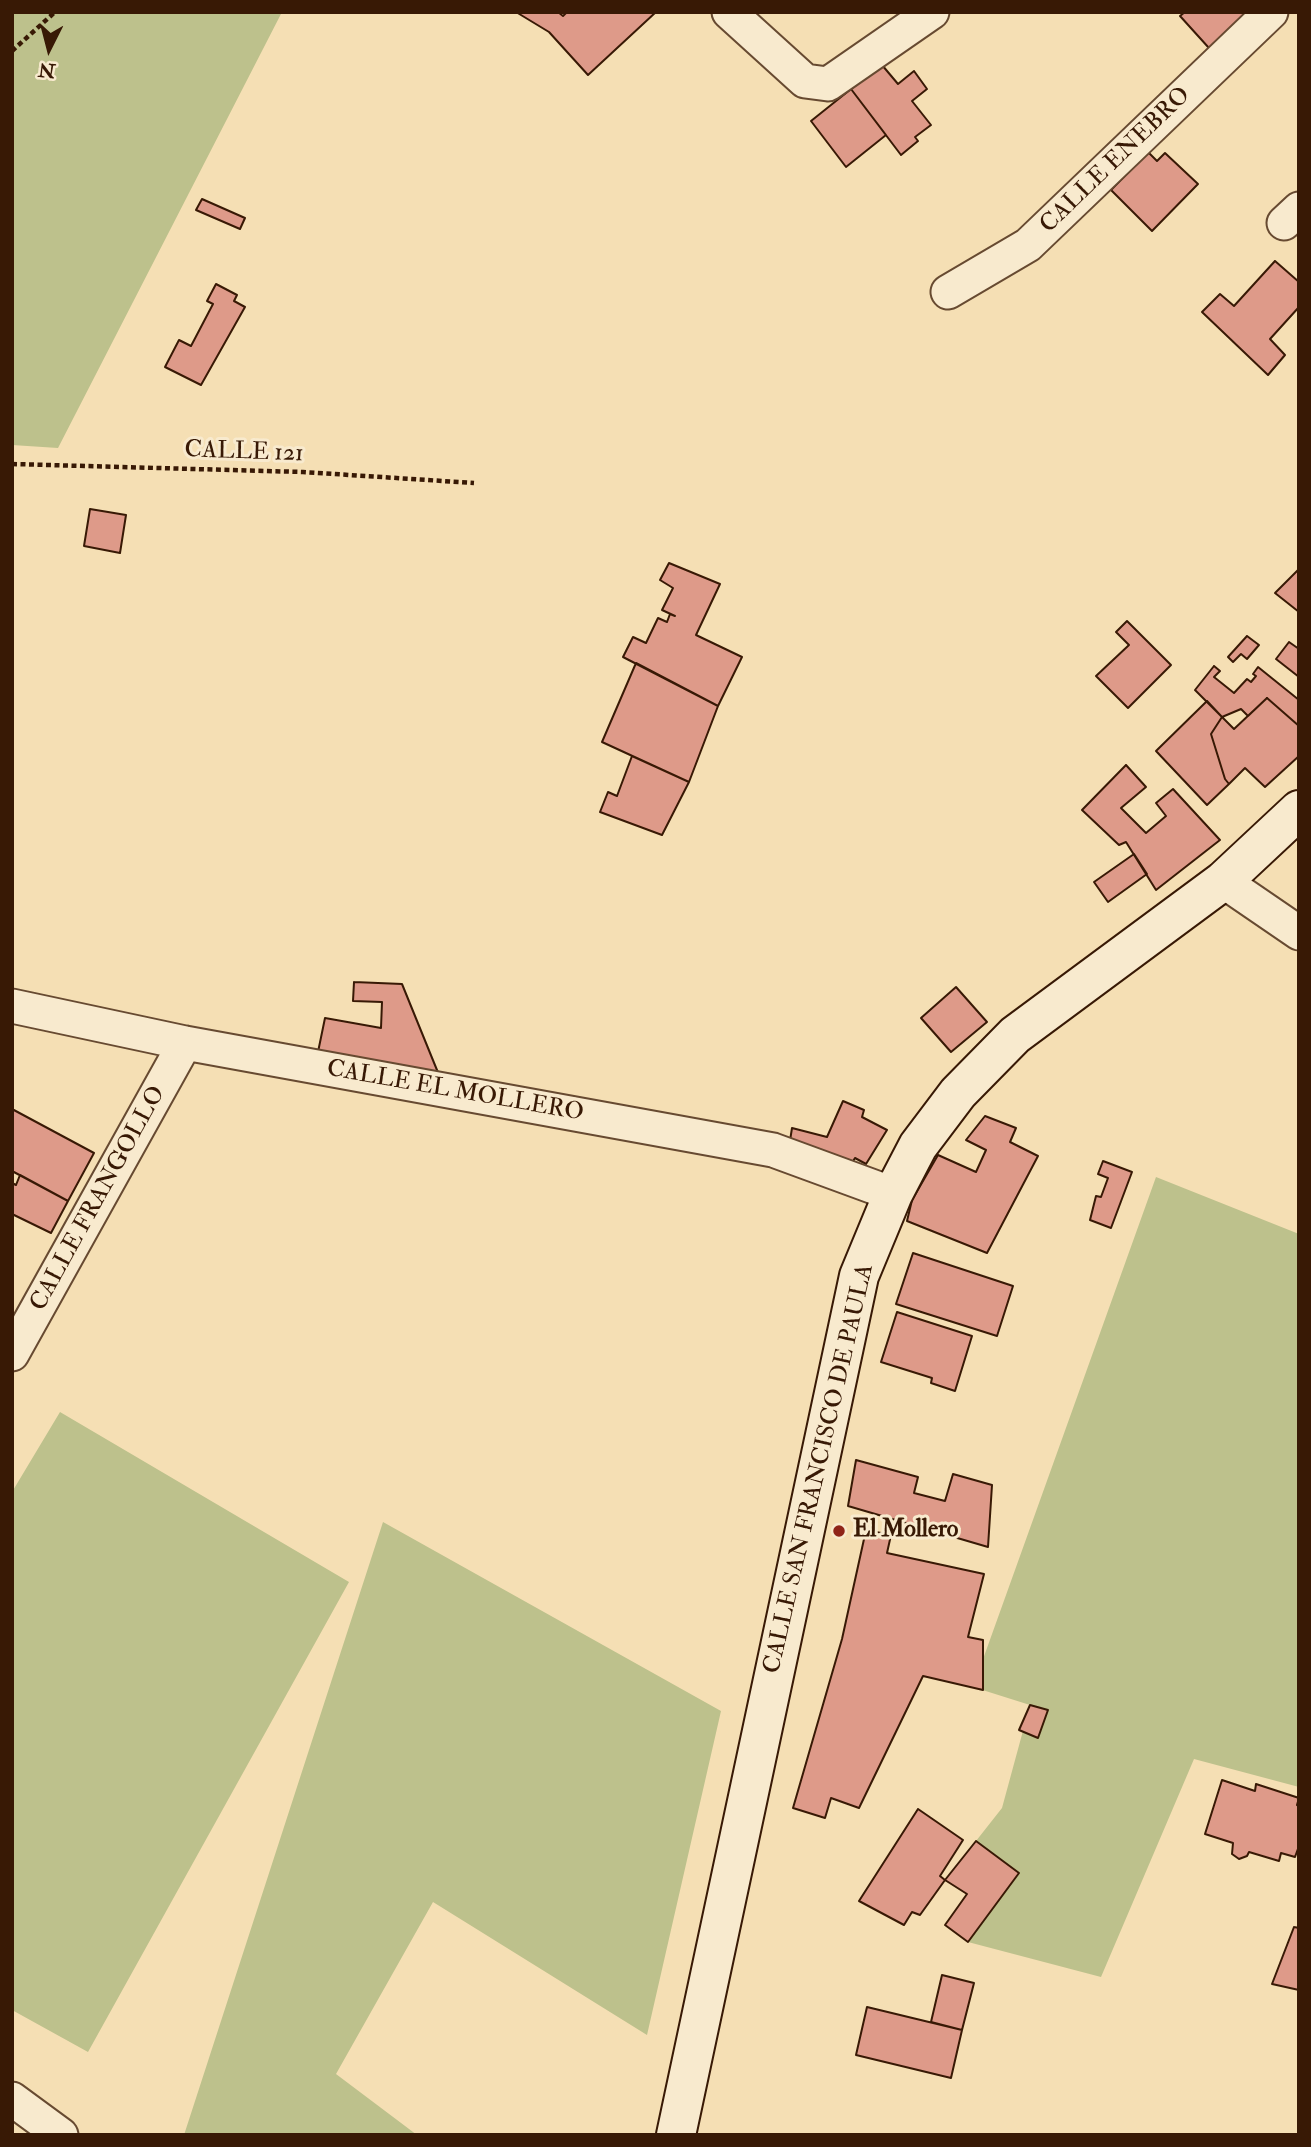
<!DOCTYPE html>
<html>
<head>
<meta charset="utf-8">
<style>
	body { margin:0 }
	#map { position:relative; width:1311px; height:2147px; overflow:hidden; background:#f5dfb4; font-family:"IM FELL Double Pica",serif }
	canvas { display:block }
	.frame { position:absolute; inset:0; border:14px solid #381905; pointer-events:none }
	.north { position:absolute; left:14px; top:14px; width:70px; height:70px; -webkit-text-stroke:5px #f8eace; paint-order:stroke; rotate:186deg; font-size:19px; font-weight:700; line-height:28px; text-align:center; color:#381905 }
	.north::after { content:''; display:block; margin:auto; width:24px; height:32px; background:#381905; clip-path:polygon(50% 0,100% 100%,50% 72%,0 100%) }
</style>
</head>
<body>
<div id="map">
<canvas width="1311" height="2147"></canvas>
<div class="frame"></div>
<div class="north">N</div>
</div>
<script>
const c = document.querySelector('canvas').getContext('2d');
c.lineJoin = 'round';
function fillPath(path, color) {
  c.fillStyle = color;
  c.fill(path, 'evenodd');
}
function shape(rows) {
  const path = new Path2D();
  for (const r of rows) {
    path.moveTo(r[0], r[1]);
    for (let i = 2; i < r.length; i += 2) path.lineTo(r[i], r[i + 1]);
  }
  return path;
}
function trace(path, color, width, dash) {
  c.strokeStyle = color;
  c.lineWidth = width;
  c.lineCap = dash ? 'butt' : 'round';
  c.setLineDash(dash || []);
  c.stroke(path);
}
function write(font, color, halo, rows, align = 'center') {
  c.font = font + ' "IM FELL Double Pica",serif';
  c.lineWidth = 6;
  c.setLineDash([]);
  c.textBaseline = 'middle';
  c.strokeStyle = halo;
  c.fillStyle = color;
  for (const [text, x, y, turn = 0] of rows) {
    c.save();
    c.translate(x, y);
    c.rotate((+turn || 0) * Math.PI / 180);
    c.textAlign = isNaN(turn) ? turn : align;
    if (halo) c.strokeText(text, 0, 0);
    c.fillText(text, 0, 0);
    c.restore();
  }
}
fillPath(shape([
	[12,12,282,12,58,448,12,445],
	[1156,1177,1299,1234,1299,1787,1194,1759,1101,1977,968,1942,1019,1873,976,1841,1002,1808,1030,1705,973,1687],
	[60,1412,349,1582,88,2052,12,2010,12,1492],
	[383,1522,721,1711,647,2035,433,1902,336,2074,417,2135,184,2135]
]), '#bdc18c');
const building = shape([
	[516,12,558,12,563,16,567,12,656,12,588,75,549,32,516,12],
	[1185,12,1269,12,1218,58,1180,16,1185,12],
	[882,65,898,84,914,71,927,89,912,101,931,125,915,137,918,141,901,155,851,89,882,65],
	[851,89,886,135,846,167,811,121,851,89],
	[1148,152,1157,161,1165,153,1198,184,1152,231,1111,190,1148,152],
	[202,199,245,218,240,229,196,210,202,199],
	[1275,261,1299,282,1299,307,1270,339,1285,355,1268,375,1202,312,1220,294,1234,306,1275,261],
	[216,284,237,295,234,301,245,307,201,385,165,367,179,340,191,346,213,304,207,301,216,284],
	[90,509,126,515,120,553,84,546,90,509],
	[669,563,720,584,696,635,742,657,718,706,623,657,633,637,646,643,658,618,667,622,670,614,675,616,662,610,673,588,660,580,669,563],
	[1299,569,1299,612,1275,593,1299,569],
	[1127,621,1171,665,1128,708,1096,676,1129,645,1116,632,1127,621],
	[1247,636,1259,645,1247,659,1241,654,1233,662,1228,657,1247,636],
	[1289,642,1299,649,1299,677,1276,659,1289,642],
	[636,663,718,706,689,782,602,742,636,663],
	[1214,666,1220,671,1214,677,1234,693,1247,679,1251,682,1256,676,1253,674,1258,667,1299,700,1299,726,1267,698,1248,716,1241,709,1222,717,1195,690,1214,666],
	[1267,698,1299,726,1299,756,1265,787,1245,768,1229,784,1225,779,1211,734,1222,717,1234,729,1267,698],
	[1207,701,1222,717,1211,734,1225,779,1229,784,1207,805,1156,751,1207,701],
	[632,756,689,782,662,835,600,812,608,792,617,796,632,756],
	[1126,765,1146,787,1121,808,1146,833,1166,816,1156,803,1173,789,1220,840,1156,890,1126,842,1119,845,1082,810,1126,765],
	[1134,854,1147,874,1108,902,1094,882,1134,854],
	[354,982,402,984,439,1075,318,1052,325,1018,381,1028,382,1002,353,1001,354,982],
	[956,987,987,1022,951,1052,921,1018,956,987],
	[843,1101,864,1110,862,1117,887,1130,866,1164,855,1158,852,1163,789,1147,792,1128,827,1137,843,1101],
	[12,1109,94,1153,68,1201,12,1171,12,1109],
	[985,1116,1016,1128,1010,1142,1038,1156,987,1253,907,1221,912,1200,938,1155,976,1172,986,1150,966,1140,985,1116],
	[1103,1161,1132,1172,1111,1228,1090,1220,1096,1196,1101,1197,1108,1178,1098,1174,1103,1161],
	[20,1175,68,1201,51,1233,12,1214,12,1183,16,1185,20,1175],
	[913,1253,1013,1286,997,1336,896,1304,913,1253],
	[897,1312,972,1336,955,1391,931,1383,932,1378,881,1362,897,1312],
	[856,1460,918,1477,914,1493,945,1501,953,1474,992,1485,988,1547,848,1506,856,1460],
	[866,1530,891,1535,887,1553,984,1574,968,1637,983,1640,983,1690,923,1676,859,1808,831,1798,825,1818,793,1808,842,1639,866,1530],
	[1030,1705,1048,1710,1038,1738,1019,1730,1030,1705],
	[1222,1780,1255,1791,1256,1784,1299,1798,1297,1805,1299,1806,1299,1846,1295,1857,1281,1853,1279,1861,1249,1852,1247,1856,1239,1859,1232,1854,1233,1843,1205,1834,1222,1780],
	[918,1809,963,1840,940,1876,945,1880,920,1915,912,1912,904,1925,859,1901,918,1809],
	[976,1841,1019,1873,968,1942,945,1925,967,1894,945,1880,976,1841],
	[1294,1927,1299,1928,1299,1990,1272,1984,1294,1927],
	[942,1975,974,1983,962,2030,931,2022,942,1975],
	[867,2007,962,2030,951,2078,856,2055,867,2007]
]);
fillPath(building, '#de9a89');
trace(building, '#381905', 2);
const minor = shape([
	[729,12,805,81,828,84,932,12],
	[1284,223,1299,209],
	[948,292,1028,245,1271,12],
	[1223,881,1299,933],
	[12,1006,185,1043,773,1150,893,1194],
	[12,1354,185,1043],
	[12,2099,61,2135]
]);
const secondary = shape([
	[676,2135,859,1276,893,1194,918,1146,958,1093,1015,1035,1223,881,1299,810]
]);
trace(minor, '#674a31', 37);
trace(secondary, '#381905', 42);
trace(shape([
	[12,51,55,12],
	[12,464,303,472,474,483]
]), '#381905', 4.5, [5, 3.5]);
trace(minor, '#f8eace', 33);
trace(secondary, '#f8eace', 38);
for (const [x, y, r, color] of [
	[839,1531,7,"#8f2418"]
]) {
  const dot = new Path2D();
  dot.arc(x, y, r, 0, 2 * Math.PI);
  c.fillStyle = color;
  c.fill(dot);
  trace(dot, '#f8eace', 2.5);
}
write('24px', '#381905', '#f8eace', [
	["CALLE ENEBRO",1116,161,-44],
	["CALLE 121",244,453,2],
	["CALLE EL MOLLERO",455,1092,10],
	["CALLE FRANGOLLO",99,1199,-61],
	["CALLE SAN FRANCISCO DE PAULA",820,1469,-77]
]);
write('bold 24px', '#381905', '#f8eace', [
	["El Mollero",853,1531]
], 'left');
</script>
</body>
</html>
